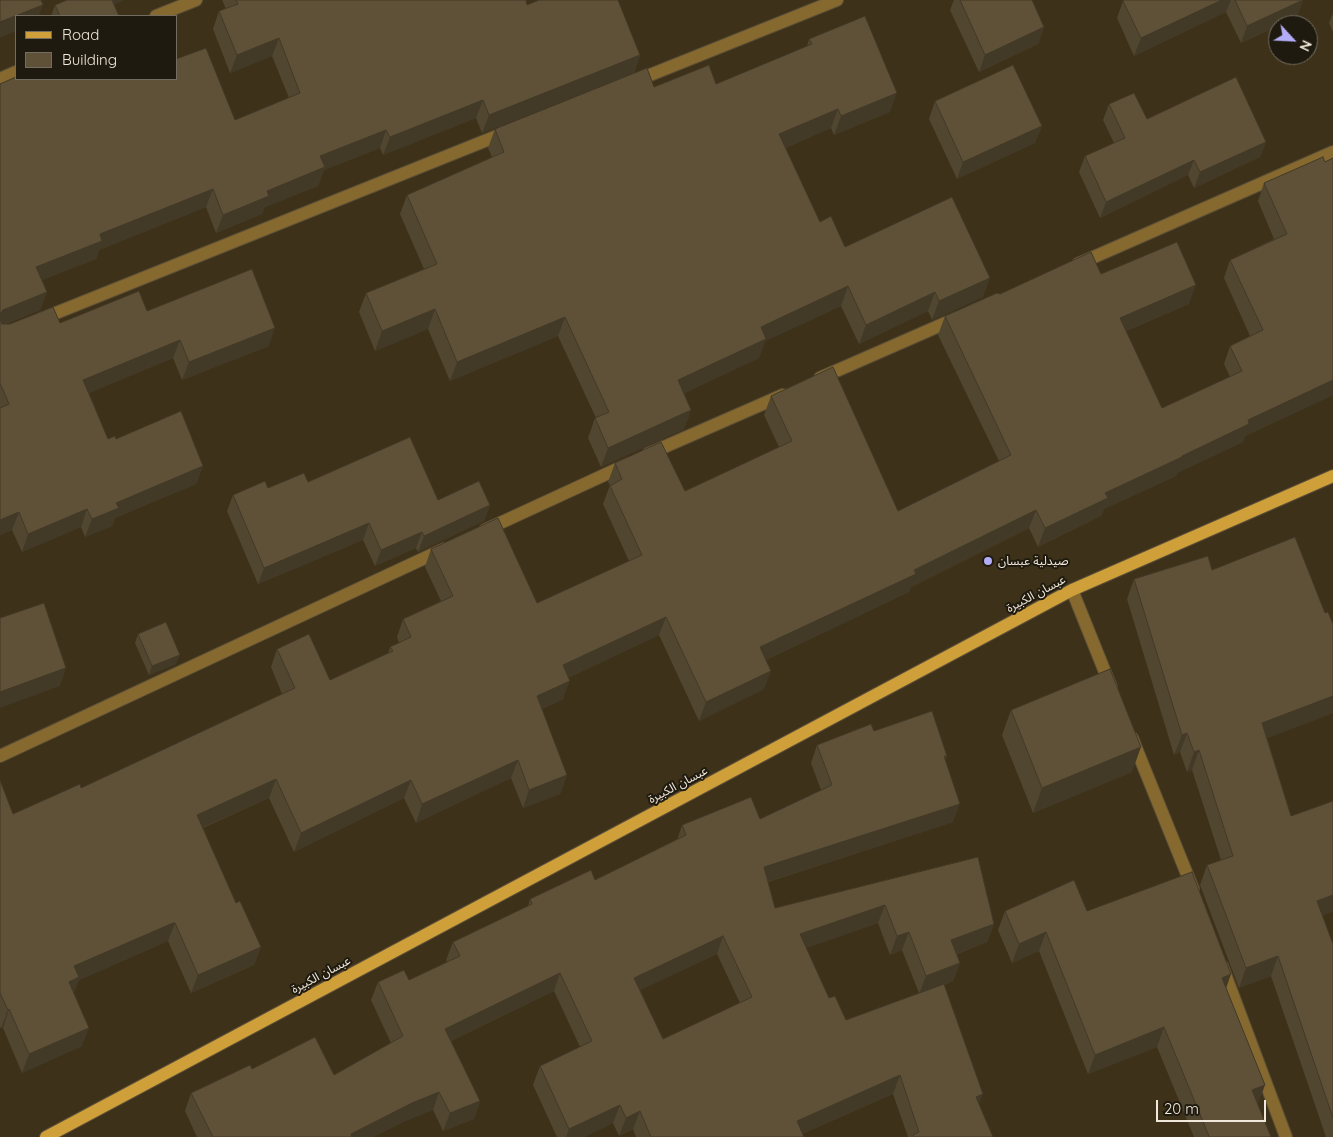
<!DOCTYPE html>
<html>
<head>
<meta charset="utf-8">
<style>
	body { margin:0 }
	#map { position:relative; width:1333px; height:1137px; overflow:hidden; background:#3d3119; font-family:Quicksand,sans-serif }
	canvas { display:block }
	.legend { position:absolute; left:15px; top:15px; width:162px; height:65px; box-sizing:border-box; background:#1f1a0f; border:1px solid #736c60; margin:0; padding:6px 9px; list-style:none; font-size:15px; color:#f0e8da }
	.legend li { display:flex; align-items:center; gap:10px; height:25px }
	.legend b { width:25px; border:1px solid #736c60 }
	.north { position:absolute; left:1268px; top:15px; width:50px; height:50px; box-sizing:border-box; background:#1f1a0f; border:1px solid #736c60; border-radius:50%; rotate:115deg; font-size:14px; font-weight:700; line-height:20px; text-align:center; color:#f0e8da }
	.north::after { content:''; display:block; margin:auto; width:18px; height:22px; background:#b3adf9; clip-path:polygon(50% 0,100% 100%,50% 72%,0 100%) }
	.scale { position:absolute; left:1156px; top:1100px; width:110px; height:22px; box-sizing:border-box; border:2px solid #f0e8da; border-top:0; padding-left:6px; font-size:15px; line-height:18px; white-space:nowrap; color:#f0e8da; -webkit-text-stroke:4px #1f1a0f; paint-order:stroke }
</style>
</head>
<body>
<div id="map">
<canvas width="1333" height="1137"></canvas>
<ul class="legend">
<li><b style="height:6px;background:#cf9f3a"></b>Road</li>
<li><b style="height:14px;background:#5e5138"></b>Building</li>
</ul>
<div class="north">N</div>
<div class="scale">20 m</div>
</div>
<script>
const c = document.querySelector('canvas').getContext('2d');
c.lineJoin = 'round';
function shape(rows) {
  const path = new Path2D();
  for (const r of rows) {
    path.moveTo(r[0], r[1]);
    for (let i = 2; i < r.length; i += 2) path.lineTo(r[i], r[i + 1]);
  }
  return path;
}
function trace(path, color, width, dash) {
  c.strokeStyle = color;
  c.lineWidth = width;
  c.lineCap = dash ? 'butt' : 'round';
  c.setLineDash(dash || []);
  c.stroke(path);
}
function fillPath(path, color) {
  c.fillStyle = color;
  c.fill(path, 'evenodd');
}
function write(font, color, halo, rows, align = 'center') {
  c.font = font + ' Quicksand,"Noto Sans Arabic",sans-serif';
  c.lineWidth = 4;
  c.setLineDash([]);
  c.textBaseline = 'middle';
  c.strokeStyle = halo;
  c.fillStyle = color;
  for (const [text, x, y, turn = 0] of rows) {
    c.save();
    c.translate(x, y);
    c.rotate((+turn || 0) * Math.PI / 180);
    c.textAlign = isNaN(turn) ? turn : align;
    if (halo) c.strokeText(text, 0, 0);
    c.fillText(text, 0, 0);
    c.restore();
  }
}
const minor = shape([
	[156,16,196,0],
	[0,79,16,72],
	[635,81,837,0],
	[1078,264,1333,152],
	[41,319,507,132],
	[820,378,957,318],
	[648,454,783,395],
	[485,530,628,464],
	[1072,590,1111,687],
	[1132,738,1193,889],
	[0,756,444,549],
	[1222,966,1286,1137]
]);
const major = shape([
	[46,1137,1072,590,1333,476]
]);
trace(minor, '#5a4e38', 14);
trace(major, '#5a4e38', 14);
trace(minor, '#86692e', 12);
trace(major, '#cf9f3a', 12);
fillPath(shape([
	[67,0,124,0,114,4,119,16,51,16,55,5],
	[222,0,526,0,527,5,640,55,634,73,482,133,476,118,383,155,380,148,324,170,318,186,265,207,262,214,216,233,206,207,99,250,96,259,42,280,47,292,40,310,6,324,60,323,147,311,269,346,182,380,173,358,89,393,108,439,116,439,203,466,196,484,115,518,112,526,85,537,81,527,22,552,12,530,0,535,0,84,235,120,289,98,272,56,230,73,213,29,219,11,226,9],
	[954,0,1032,0,1044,27,1038,44,979,72,950,10],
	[1124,0,1303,0,1297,17,1278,25,1278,26,1241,43,1226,12,1134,56,1117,18,1123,1],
	[1333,13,1333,32,1329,23],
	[809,39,890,112,834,135,831,128,785,148,820,222,845,247,983,297,932,320,928,311,859,344,841,306,765,341,759,358,684,393,691,410,684,429,601,467,588,438,595,418,596,418,558,336,450,381,428,329,375,351,359,312,366,293,424,269,400,214,407,195,492,157,488,148,495,129,654,87,716,84,807,46],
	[935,101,1042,126,1035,143,957,179,929,119],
	[1109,104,1147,119,1266,142,1260,157,1194,188,1188,175,1100,218,1079,172,1085,156,1114,143,1103,120],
	[1333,158,1333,395,1245,436,1243,442,1177,473,1176,476,1104,509,1101,516,1038,547,1029,528,911,587,909,592,766,660,764,689,699,721,659,635,568,678,563,699,542,709,567,775,560,794,523,808,511,778,416,823,404,798,294,852,269,798,203,828,236,903,261,947,254,965,191,993,168,941,166,942,79,980,74,992,82,1046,22,1073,3,1028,1,1028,0,1027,0,780,13,814,81,788,282,694,271,667,277,649,330,680,388,653,390,647,399,643,397,637,403,619,441,601,425,567,431,549,537,603,629,561,603,504,610,485,608,482,615,463,685,491,779,447,764,415,771,396,898,511,999,461,938,335,945,316,1000,294,1101,274,1189,304,1126,331,1162,408,1230,377,1224,364,1230,346,1250,336,1224,278,1230,260,1274,239,1258,201,1264,183,1325,162],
	[308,482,438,500,490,505,484,521,418,552,416,548,375,566,363,540,258,584,227,511,233,495,268,488],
	[1212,570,1325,613,1333,624,1333,713,1267,738,1291,816,1333,801,1333,911,1322,916,1333,944,1333,1137,1326,1137,1271,976,1239,988,1200,885,1207,865,1221,860,1192,770,1187,772,1180,752,1174,755,1127,599,1134,579],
	[138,634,176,664,149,675,135,643],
	[1011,710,1132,772,1033,813,1002,735],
	[874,731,947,756,945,759,953,822,768,882,775,908,978,857,994,924,987,942,957,954,960,963,953,981,944,985,979,1104,993,1137,908,1137,893,1094,802,1134,804,1137,636,1137,633,1129,619,1136,613,1123,584,1137,557,1137,533,1085,540,1066,580,1047,554,991,451,1041,480,1101,474,1119,443,1131,433,1110,405,1121,373,1137,197,1137,185,1111,191,1093,252,1069,334,1075,391,1043,371,1000,378,982,409,980,447,962,446,960,453,942,528,906,530,899,595,880,677,840,682,825,760,819,821,790,811,763,817,745],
	[878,923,890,955,902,950,919,993,846,1020,829,998,806,948],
	[717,954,740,1003,663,1039,640,990],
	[1005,911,1087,911,1226,988,1258,1104,1271,1137,1194,1137,1157,1047,1088,1074,1039,951,1012,963,998,930]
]), '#514630');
fillPath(shape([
	[113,0,124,0,111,5],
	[1222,0,1231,0,1226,12,1134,56,1141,38],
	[1303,0,1297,17,1280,25,1278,25,1278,26,1241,43,1247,26],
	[43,5,39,16,16,16,16,31,0,38,0,22],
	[1044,27,1038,44,979,72,985,55],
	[279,38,272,56,230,73,237,55],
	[640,55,634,73,482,133,489,115],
	[897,93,890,112,834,135,841,116],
	[483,100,476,118,383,155,390,137],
	[838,109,831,128,772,153,779,134],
	[1042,126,1035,143,957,179,963,162],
	[386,130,380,148,324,170,318,186,265,207,262,214,216,233,223,215,267,191,320,156],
	[1266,142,1260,157,1194,188,1200,172],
	[1194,160,1188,175,1100,218,1106,202],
	[213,189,206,207,99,250,96,259,30,285,36,267,100,234],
	[990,278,983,297,932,320,939,301],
	[1196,285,1189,304,1113,336,1120,318],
	[848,286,841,306,765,341,759,358,671,400,678,380,761,327],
	[47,292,40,310,0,326,0,314,3,310],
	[935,292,928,311,859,344,866,325],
	[435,309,428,329,375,351,382,331],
	[565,317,558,336,450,381,457,362],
	[275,328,269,346,182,380,189,362],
	[180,340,173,358,77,398,83,380],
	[1333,380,1333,395,1245,436,1243,442,1177,473,1176,476,1104,509,1101,516,1038,547,1045,528,1105,493,1182,456,1248,420],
	[691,410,684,429,601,467,608,448],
	[203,466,196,484,115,518,112,526,85,537,92,519,116,503],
	[490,505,484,521,418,552,424,536],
	[87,509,81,527,22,552,28,534],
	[1036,510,1029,528,911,587,909,592,753,666,760,647],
	[19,512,12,530,0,535,0,520],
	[369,523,363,540,258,584,264,568],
	[422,532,416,548,375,566,381,550],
	[666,617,659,635,556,684,563,665],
	[180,655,176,664,149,675,152,666],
	[66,668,60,686,0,708,0,692],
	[771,671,764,689,699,721,706,702],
	[570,681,563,699,530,714,537,696],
	[1333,696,1333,713,1255,743,1262,723],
	[1187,733,1180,752,1174,755,1182,735],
	[1141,747,1132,772,1033,813,1042,788],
	[1199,750,1192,770,1187,772,1194,752],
	[518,760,511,778,416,823,422,804],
	[567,775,560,794,523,808,529,790],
	[276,779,269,798,190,833,197,815],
	[411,780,404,798,294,852,301,833],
	[960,804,953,822,757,885,764,867],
	[1333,895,1333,911,1310,921,1317,901],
	[885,905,878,923,793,953,800,934],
	[173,923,175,923,168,941,79,980,73,996,63,1000,74,966],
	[994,924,987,942,945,958,951,940],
	[909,932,902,950,890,955,897,936],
	[1046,932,1039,951,1012,963,1019,944],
	[723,936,717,954,628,996,634,978],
	[261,947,254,965,191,993,198,975],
	[1278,956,1271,976,1239,988,1246,968],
	[960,963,953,981,919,994,926,976],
	[560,973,554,991,438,1047,445,1029],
	[1231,974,1224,994,1222,978],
	[9,1009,3,1028,1,1028,8,1010],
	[1164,1027,1157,1047,1088,1074,1095,1055],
	[89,1028,82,1046,22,1073,29,1054],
	[900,1075,893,1094,795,1137,797,1121],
	[1265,1085,1258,1104,1252,1090],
	[439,1092,433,1110,405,1121,373,1137,350,1137,351,1134,412,1103],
	[983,1094,976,1112,976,1097],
	[480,1101,474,1119,443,1131,450,1113],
	[620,1105,613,1123,584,1137,566,1137,569,1129],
	[640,1111,633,1129,619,1136,626,1118]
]), '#423927');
const building = shape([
	[0,0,41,0,43,5,0,22,0,0],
	[67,0,112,0,119,16,60,16,55,5,67,0],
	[236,0,526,0,527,5,539,0,618,0,640,55,489,115,483,100,390,137,386,130,320,156,325,167,267,191,269,196,223,215,213,189,100,234,102,241,36,267,47,292,3,310,0,314,0,84,16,77,16,79,176,79,176,59,206,48,235,120,300,93,279,38,237,55,219,11,238,4,236,0],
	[960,0,1032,0,1044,27,985,55,960,0],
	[1124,0,1222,0,1141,38,1123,1,1124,0],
	[1235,0,1303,0,1247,26,1235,0],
	[865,16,897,93,841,116,838,109,779,134,820,222,831,216,845,247,952,197,990,278,939,301,935,292,866,325,848,286,761,327,766,339,678,380,691,410,608,448,595,418,609,412,565,317,457,362,435,309,382,331,366,293,437,264,407,195,504,152,495,129,647,68,654,87,709,65,716,84,812,44,809,39,865,16],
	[1013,65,1042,126,963,162,935,101,1013,65],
	[1236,77,1266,142,1200,172,1194,160,1106,202,1085,156,1125,138,1109,104,1134,93,1147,119,1236,77],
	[1323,157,1325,162,1333,158,1333,380,1248,420,1249,424,1182,456,1182,457,1105,493,1108,498,1045,528,1036,510,914,570,916,574,760,647,771,671,706,702,666,617,563,665,570,681,537,696,567,775,529,790,518,760,422,804,411,780,301,833,276,779,197,815,236,903,240,901,261,947,198,975,175,923,173,923,74,966,79,977,69,982,89,1028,29,1054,9,1009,8,1010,0,993,0,780,13,814,80,784,81,788,295,688,277,649,309,634,330,680,393,651,390,647,411,637,403,619,453,596,431,549,498,518,537,603,642,555,610,486,622,479,615,463,661,442,685,491,792,441,771,396,833,367,898,511,1011,455,945,316,997,293,1000,294,1091,252,1101,274,1177,242,1196,285,1120,318,1162,408,1242,371,1230,346,1263,330,1230,260,1287,234,1264,183,1323,157],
	[252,269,275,328,189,362,180,340,83,380,108,439,115,436,116,439,181,411,203,466,116,503,119,508,92,519,87,509,28,534,19,512,0,520,0,408,9,404,0,383,0,319,2,324,10,324,53,307,60,323,139,291,147,311,252,269],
	[410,437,438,500,479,481,490,505,424,536,422,532,381,550,369,523,264,568,233,495,265,481,268,488,304,473,308,482,410,437],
	[1295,537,1325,613,1328,612,1333,624,1333,696,1262,723,1291,816,1333,801,1333,895,1317,901,1333,944,1333,1118,1278,956,1246,968,1207,865,1233,856,1199,750,1194,752,1187,733,1182,735,1134,579,1208,556,1212,570,1295,537],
	[44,603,66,668,0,692,0,618,44,603],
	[166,622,180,655,152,666,138,634,166,622],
	[1110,669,1141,747,1042,788,1011,710,1110,669],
	[932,711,947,756,944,756,960,804,764,867,775,908,978,857,994,924,951,940,960,963,926,976,909,932,897,936,885,905,800,934,829,998,835,996,846,1020,944,984,983,1094,976,1097,993,1137,914,1137,913,1135,919,1132,900,1075,797,1121,804,1137,651,1137,640,1111,626,1118,620,1105,569,1129,540,1066,592,1041,560,973,445,1029,480,1101,450,1113,439,1092,412,1103,351,1134,352,1137,213,1137,191,1093,250,1065,252,1069,315,1037,334,1075,403,1036,378,982,404,970,409,980,460,956,453,942,532,904,530,899,591,870,595,880,686,835,682,825,751,797,760,819,832,785,817,745,871,724,874,731,932,711],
	[723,936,752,997,663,1039,634,978,723,936],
	[1192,872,1231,974,1222,978,1265,1085,1252,1090,1271,1137,1208,1137,1209,1136,1164,1027,1095,1055,1046,932,1019,944,1005,911,1074,880,1087,911,1192,872]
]);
fillPath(building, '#5e5138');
trace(building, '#423927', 1);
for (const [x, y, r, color] of [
	[988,561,5,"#b3adf9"]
]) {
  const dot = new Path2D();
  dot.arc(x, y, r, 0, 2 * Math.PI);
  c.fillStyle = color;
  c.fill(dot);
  trace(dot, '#1f1a0f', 2);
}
write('12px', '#f0e8da', '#1f1a0f', [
	["صيدلية عبسان",998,561]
], 'left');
write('12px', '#f0e8da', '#1f1a0f', [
	["عبسان الكبيرة",1036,594,-28],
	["عبسان الكبيرة",678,785,-28],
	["عبسان الكبيرة",321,975,-28]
]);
</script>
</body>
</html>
